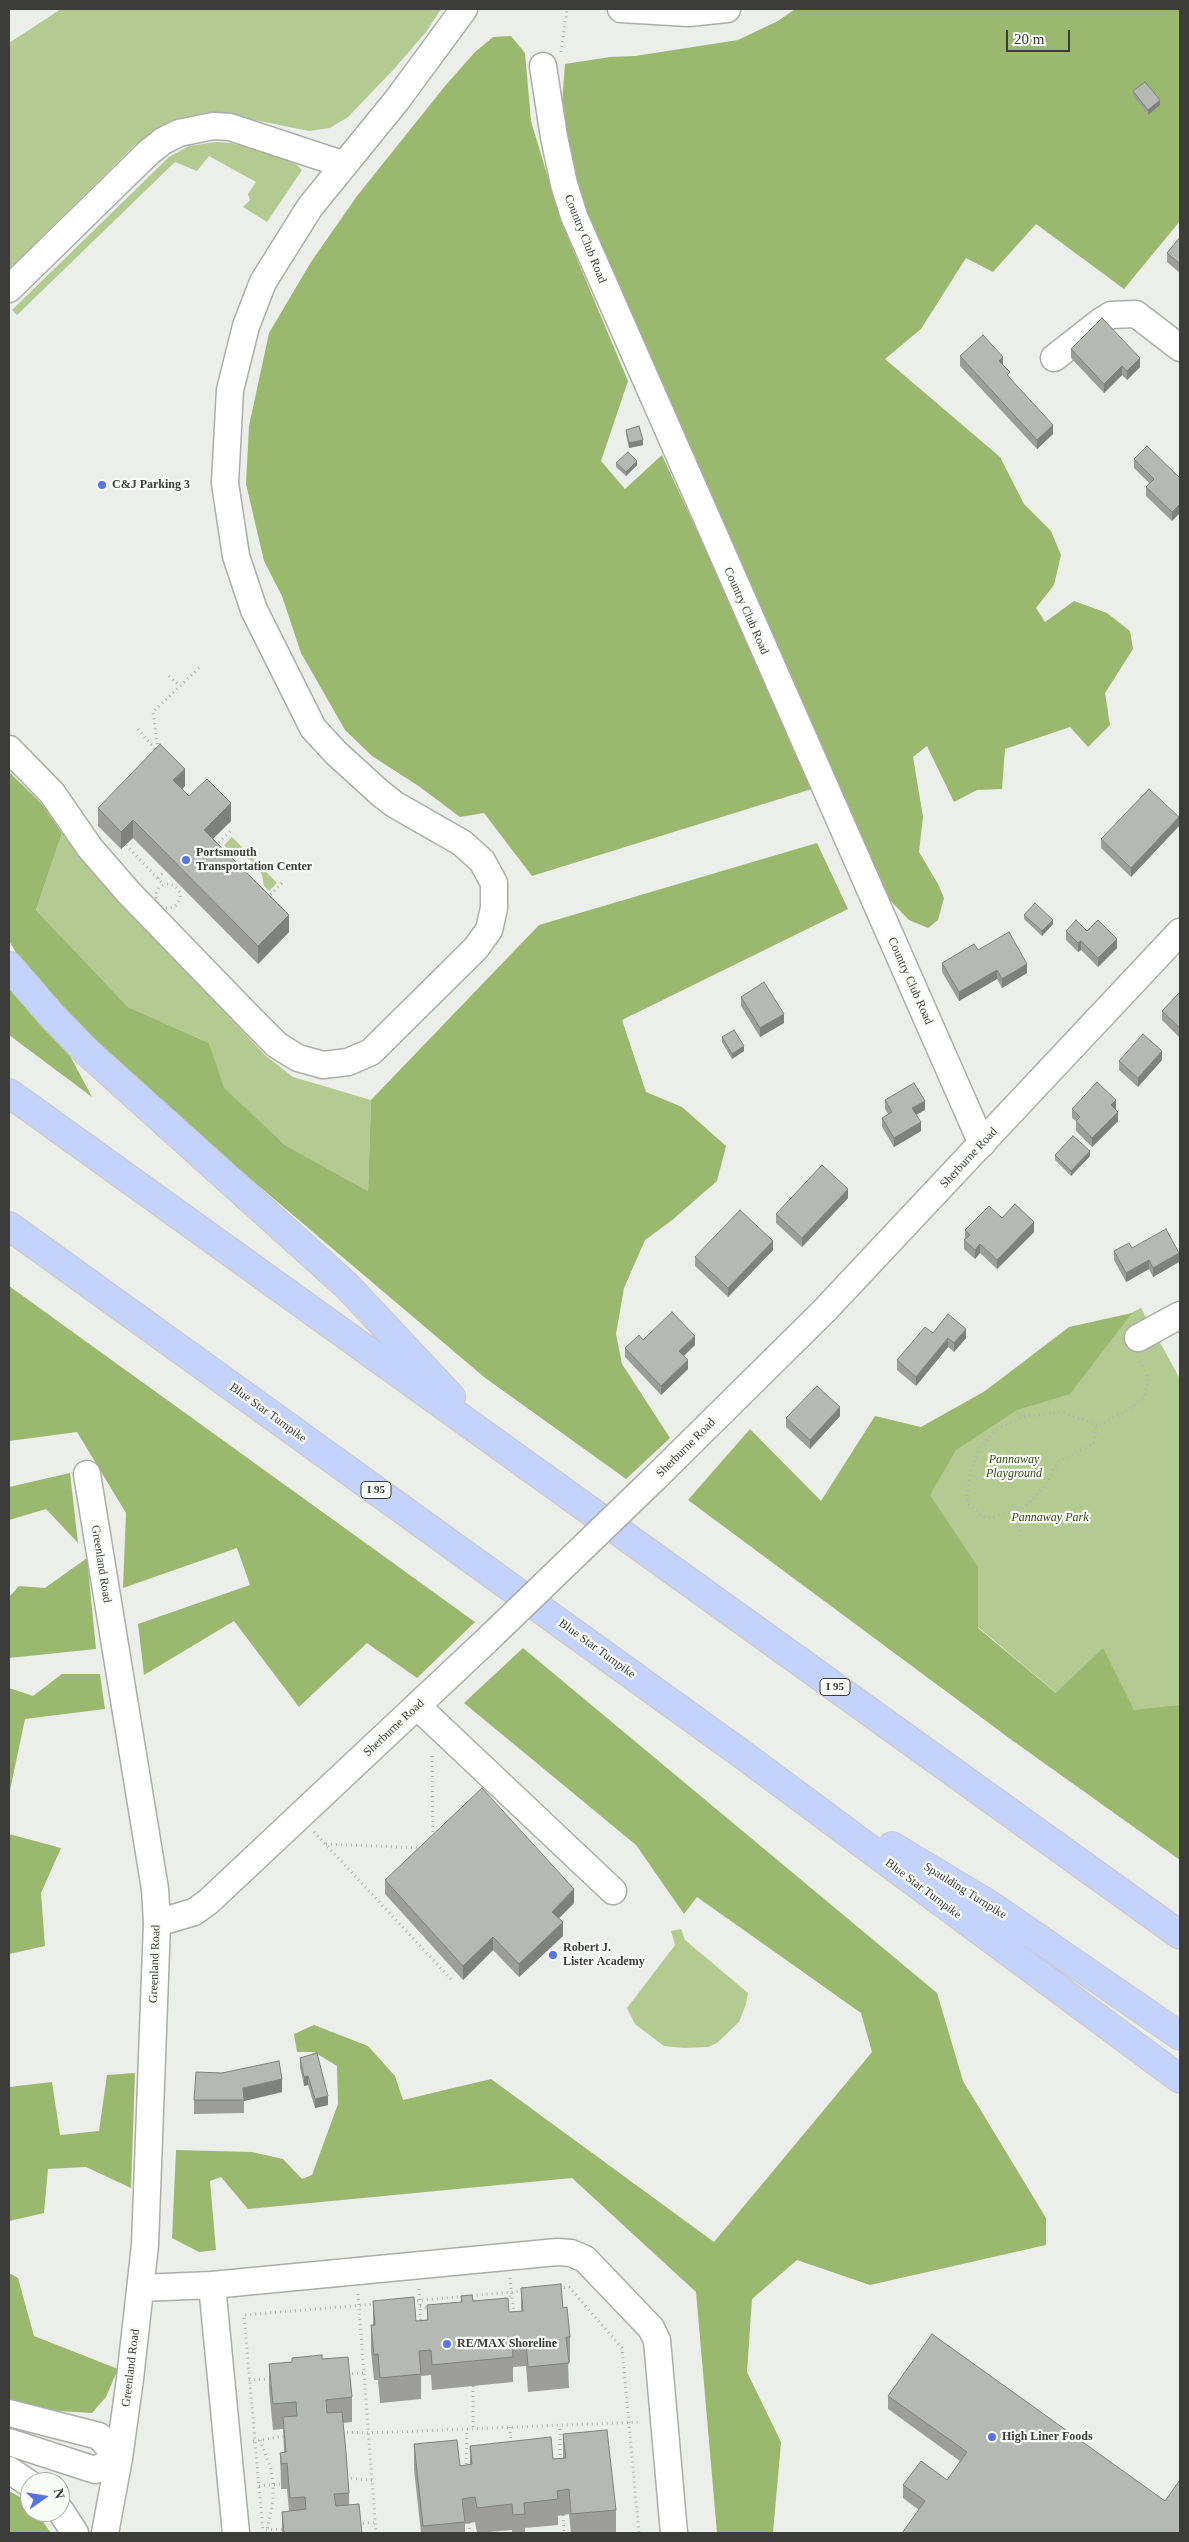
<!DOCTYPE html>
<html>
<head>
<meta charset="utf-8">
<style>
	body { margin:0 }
	#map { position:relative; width:1189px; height:2542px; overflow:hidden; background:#eceeea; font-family:Georgia,serif }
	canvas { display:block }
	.frame { position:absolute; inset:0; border:10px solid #3c3d3b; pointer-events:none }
	.north { position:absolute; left:20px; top:2472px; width:50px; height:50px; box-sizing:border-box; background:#f9fbf7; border:1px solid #adafac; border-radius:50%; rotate:77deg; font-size:14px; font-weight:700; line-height:20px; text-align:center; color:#3c3d3b }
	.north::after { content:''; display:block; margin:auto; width:18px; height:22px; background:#5673e8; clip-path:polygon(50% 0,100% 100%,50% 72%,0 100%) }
	.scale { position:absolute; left:1006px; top:30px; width:64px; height:22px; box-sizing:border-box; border:2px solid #3c3d3b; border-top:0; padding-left:6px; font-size:15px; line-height:18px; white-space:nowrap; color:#3c3d3b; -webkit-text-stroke:4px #f9fbf7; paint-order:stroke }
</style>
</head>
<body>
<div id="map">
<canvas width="1189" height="2542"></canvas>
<div class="frame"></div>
<div class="north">N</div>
<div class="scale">20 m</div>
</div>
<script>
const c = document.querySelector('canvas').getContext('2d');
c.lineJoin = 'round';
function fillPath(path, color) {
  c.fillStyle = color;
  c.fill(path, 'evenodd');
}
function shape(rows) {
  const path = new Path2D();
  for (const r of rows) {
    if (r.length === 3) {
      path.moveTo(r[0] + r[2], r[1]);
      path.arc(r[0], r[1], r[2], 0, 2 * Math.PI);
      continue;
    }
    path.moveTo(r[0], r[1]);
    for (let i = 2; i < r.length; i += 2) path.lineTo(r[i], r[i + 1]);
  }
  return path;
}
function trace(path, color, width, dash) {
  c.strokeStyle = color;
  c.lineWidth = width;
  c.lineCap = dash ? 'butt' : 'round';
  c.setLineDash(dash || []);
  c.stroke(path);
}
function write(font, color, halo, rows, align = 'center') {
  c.font = font + ' Georgia,serif';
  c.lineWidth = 4.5;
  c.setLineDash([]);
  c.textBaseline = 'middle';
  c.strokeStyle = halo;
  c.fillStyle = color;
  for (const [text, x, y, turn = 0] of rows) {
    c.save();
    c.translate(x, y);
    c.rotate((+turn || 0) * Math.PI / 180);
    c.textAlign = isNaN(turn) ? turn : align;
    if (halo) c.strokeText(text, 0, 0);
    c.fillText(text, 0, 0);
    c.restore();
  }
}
fillPath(shape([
	[61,9,441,9,426,32,394,69,348,117,330,128,309,131,240,117,204,113,175,120,135,145,9,269,9,43],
	[216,142,231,143,280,157,297,165,302,170,267,222,243,207,250,200,248,194,256,182,209,156,197,171,175,162,17,315,12,310,169,157,189,146],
	[62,833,109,890,266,1056,293,1077,371,1100,368,1191,285,1145,223,1088,209,1043,128,1007,36,910],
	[232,837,277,883,269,891,264,886,262,875,255,863,239,853,230,851,224,845],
	[1141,1308,1180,1379,1180,1797,978,1627,858,1521,1039,1360],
	[681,1929,685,1940,748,1993,746,2004,739,2022,717,2043,708,2047,684,2048,664,2046,635,2024,627,2008,675,1945,671,1931]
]), '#b3cb91');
fillPath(shape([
	[795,9,1180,9,1180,221,1124,289,1036,224,993,272,966,258,921,329,885,359,1000,457,1024,504,1051,531,1061,555,1054,585,1036,608,1045,622,1074,601,1107,613,1130,631,1133,649,1105,693,1110,725,1088,747,1070,727,1005,749,1002,789,977,790,954,802,927,746,913,757,923,817,919,852,938,884,944,898,938,920,928,928,909,920,887,897,588,217,566,150,562,103,565,64,610,57,635,56,738,40,778,21],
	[511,36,525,53,531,121,561,221,628,381,601,461,625,489,662,455,815,788,532,876,484,813,460,817,420,787,372,756,345,730,301,653,282,596,264,561,246,484,249,426,269,333,311,262,357,196,445,86,475,52,493,37],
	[9,772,42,804,62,833,36,910,128,1007,209,1043,224,1088,285,1145,368,1191,371,1100,539,925,817,843,848,909,622,1020,646,1092,682,1107,726,1146,717,1181,671,1221,645,1240,624,1288,616,1334,622,1364,670,1438,626,1479,484,1377,116,1065,26,969,9,941],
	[9,987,69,1054,92,1097,9,1035],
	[9,1286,475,1622,417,1678,367,1643,299,1707,234,1621,144,1675,138,1624,250,1585,237,1548,123,1588,126,1513,77,1432,9,1441],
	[1132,1313,1070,1394,1017,1410,956,1450,930,1495,978,1567,978,1628,1056,1693,1103,1648,1134,1710,1180,1705,1180,1860,1009,1738,688,1500,750,1429,821,1501,875,1416,921,1427,985,1391,1069,1327],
	[70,1473,78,1543,46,1509,9,1520,9,1487],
	[87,1558,96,1649,9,1658,9,1597,19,1586,45,1588],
	[523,1648,937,1993,963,2081,1046,2218,1046,2245,870,2285,797,2260,752,2299,747,2372,781,2442,773,2533,717,2533,696,2292,572,2178,248,2209,221,2177,210,2181,216,2250,199,2252,172,2238,176,2150,252,2152,283,2159,302,2179,312,2175,338,2104,337,2066,314,2052,297,2052,294,2034,314,2025,368,2046,395,2076,403,2100,491,2079,714,2242,872,2052,861,2013,697,1897,684,1914,636,1845,464,1703],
	[62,1674,100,1674,105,1709,25,1719,9,1795,9,1688,33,1696],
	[9,1834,61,1848,41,1893,45,1946,9,1954],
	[135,2073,131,2188,86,2167,48,2169,44,2213,9,2221,9,2087,52,2082,60,2135,99,2131,107,2075],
	[9,2273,18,2278,34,2336,118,2369,106,2397,92,2413,59,2411,9,2400],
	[9,2491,29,2502,30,2512,36,2512,51,2533,9,2533]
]), '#9bb86f');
const minor = shape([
	[621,9,688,13,727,9],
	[543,66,554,137,564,184,574,216,982,1144],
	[9,289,149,152,163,141,179,133,213,126,230,127,342,164],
	[1054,358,1100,322,1111,315,1136,314,1180,348],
	[9,749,52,793,90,848,129,893,253,1021,277,1045,298,1058,323,1065,348,1062,371,1052,476,948,489,930,494,908,494,883,482,861,462,843,394,804,380,793,336,753,313,728,254,610,236,556,225,483,230,390,246,326,263,282,310,207,397,100,464,9],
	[1138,1338,1180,1315],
	[87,1474,155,1889,157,1923,145,2245,130,2379,119,2458,105,2533],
	[655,1478,824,1311,1180,932],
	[417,1706,613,1891],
	[157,1923,194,1912,208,1902,486,1641],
	[212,2285,236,2533],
	[141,2288,212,2285,557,2252,571,2253,585,2259,651,2328,657,2340,674,2533],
	[9,2413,99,2436,119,2458],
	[9,2442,95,2470,119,2458],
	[9,2470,30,2484],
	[60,2510,75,2533]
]);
const highway = shape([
	[9,966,52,1016,87,1052,347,1286,451,1397],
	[9,1093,1180,1935],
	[9,1226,743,1755,1180,2079],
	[892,1846,990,1905,1180,2036]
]);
trace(minor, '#abada9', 29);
trace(highway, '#c8c9c8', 30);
trace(shape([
	[561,52,567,9],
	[169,676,180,686],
	[138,729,157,752],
	[158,749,153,712,201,666],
	[126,845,164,885],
	[215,846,233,829],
	[158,878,165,871],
	[168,896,12],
	[267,898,284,881],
	[1097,1426,1087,1421,1061,1412,1023,1417,996,1430,979,1449,971,1470,967,1495,968,1504,981,1516,990,1518,1024,1508,1048,1483,1053,1469,1059,1462,1093,1444,1097,1426,1128,1410,1144,1397,1148,1383,1147,1375,1139,1360],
	[1017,1511,1021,1523,1020,1536],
	[432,1756,433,1837],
	[314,1832,451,1979],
	[326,1844,422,1848],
	[510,2278,514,2314],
	[559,2288,569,2287,622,2348,639,2533],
	[419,2289,421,2323],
	[358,2294,376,2533],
	[505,2299,512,2296],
	[412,2301,523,2291],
	[420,2306,429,2309],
	[347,2374,364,2373],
	[249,2380,273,2379],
	[473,2386,473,2429],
	[510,2427,511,2444],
	[342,2432,368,2433,640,2422],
	[260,2440,271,2469,273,2484,273,2500,267,2530],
	[253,2441,286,2436],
	[560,2460,560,2425],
	[466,2469,467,2429],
	[346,2478,372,2480],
	[259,2486,281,2484],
	[563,2515,564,2533],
	[469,2523,470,2533],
	[358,2524,375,2522],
	[266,2530,285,2529],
	[263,2533,244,2315,376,2304]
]), '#b1b3b0', 3, [1, 4]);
trace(minor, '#fff', 26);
trace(highway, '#c4d3fc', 28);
const minorBridge = shape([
	[486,1641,655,1478]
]);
trace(minorBridge, '#abada9', 29, []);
trace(minorBridge, '#fff', 26);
fillPath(shape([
	[1133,91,1160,105,1148,115,1133,96],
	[1180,237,1180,273,1167,262,1167,253],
	[1071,349,1140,367,1127,380,1122,375,1104,393,1071,358],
	[960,356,1003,365,1010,378,1053,434,1037,449,960,366],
	[626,430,643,445,629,448,626,434],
	[1134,459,1180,478,1172,521,1146,496,1146,487,1149,483,1134,468],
	[616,463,637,465,626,476,616,467],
	[185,786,182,789,189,796,231,821,213,839,289,932,258,964,133,838,121,849,98,826,98,808],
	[1179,826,1131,877,1101,848,1101,839],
	[1024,915,1053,924,1042,936,1024,919],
	[1066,931,1087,931,1117,948,1098,967,1081,950,1078,952,1066,940],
	[978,950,1027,973,1002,988,997,979,959,1001,942,972,942,963],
	[1180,994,1180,1038,1162,1020,1162,1011],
	[741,997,784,1023,760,1037,741,1006],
	[722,1037,744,1051,732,1059,722,1042],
	[1162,1060,1138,1087,1119,1070,1119,1061],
	[885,1100,925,1110,916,1115,921,1131,894,1147,882,1127,882,1118,888,1114,885,1109],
	[1072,1109,1116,1109,1118,1121,1092,1147,1076,1131,1076,1121,1072,1118],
	[1055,1155,1090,1156,1071,1176,1055,1160],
	[848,1198,802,1247,776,1223,776,1214],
	[1002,1218,1034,1232,997,1269,980,1253,975,1259,964,1249,964,1240,965,1239,965,1230],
	[1132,1248,1179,1262,1153,1277,1149,1269,1126,1282,1114,1260,1114,1251],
	[773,1250,728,1297,695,1266,695,1257],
	[933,1333,966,1338,954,1352,948,1347,916,1386,897,1370,897,1360],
	[643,1340,695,1345,684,1356,688,1369,661,1395,625,1357,625,1348],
	[840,1416,810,1449,786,1427,786,1418],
	[385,1880,574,1903,559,1918,563,1936,519,1977,493,1950,463,1980,385,1894],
	[300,2058,328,2105,315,2108,308,2085,304,2086,300,2067],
	[282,2092,244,2101,244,2113,194,2114,194,2100],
	[521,2288,563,2308,570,2337,570,2362,568,2362,569,2388,528,2392,526,2366,513,2367,513,2382,432,2390,431,2375,421,2376,421,2399,380,2403,378,2380,374,2380,371,2351,371,2325,373,2325,373,2301,416,2321,427,2320,427,2305,461,2302,461,2296,509,2312,521,2312],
	[292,2358,322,2359,352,2397,352,2422,343,2423,349,2493,349,2505,362,2533,282,2533,282,2512,289,2511,287,2489,281,2489,281,2484,280,2453,284,2452,283,2429,273,2430,269,2389,269,2364,292,2362],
	[888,2396,1165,2501,1180,2533,919,2510,903,2498,903,2485,947,2480,960,2461,888,2409],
	[563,2434,616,2510,616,2533,571,2533,569,2514,558,2516,558,2525,525,2528,525,2533,512,2533,512,2530,477,2533,475,2522,465,2524,465,2533,421,2533,414,2469,414,2444,460,2466,470,2465,470,2446,553,2459,563,2458]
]), '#9d9e9b');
fillPath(shape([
	[1160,100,1160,105,1148,115,1148,110],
	[1003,357,1003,366,999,361],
	[1140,358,1140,367,1127,380,1127,371],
	[1122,366,1122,375,1104,393,1104,384],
	[1053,425,1053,434,1037,449,1037,440],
	[643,440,643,445,629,448,629,443],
	[637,461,637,465,626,476,626,472],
	[1180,504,1180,513,1172,521,1172,512],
	[185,769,185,786,173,798,173,780],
	[231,803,231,821,204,847,204,830],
	[1179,817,1179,826,1131,877,1131,868],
	[133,820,133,838,121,849,121,832],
	[289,915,289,932,258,964,258,946],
	[1053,920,1053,924,1042,936,1042,931],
	[1117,939,1117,948,1098,967,1098,958],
	[1081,941,1081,950,1078,952,1078,943],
	[1027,964,1027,973,1002,988,1002,979],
	[997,970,997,979,959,1001,959,992],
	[784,1014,784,1023,760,1037,760,1028],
	[744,1046,744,1051,732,1059,732,1054],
	[1162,1051,1162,1060,1138,1087,1138,1078],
	[1116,1100,1116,1109,1111,1114,1111,1105],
	[925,1101,925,1110,912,1117,912,1108],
	[1118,1112,1118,1121,1092,1147,1092,1138],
	[921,1122,921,1131,894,1147,894,1138],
	[1090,1151,1090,1156,1071,1176,1071,1171],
	[848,1189,848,1198,802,1247,802,1238],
	[1034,1222,1034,1232,997,1269,997,1260],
	[773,1241,773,1250,728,1297,728,1288],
	[980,1244,980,1253,975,1259,975,1250],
	[1179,1253,1179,1262,1153,1277,1153,1268],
	[1149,1260,1149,1269,1126,1282,1126,1273],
	[966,1329,966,1338,954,1352,954,1343],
	[695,1336,695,1345,679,1360,679,1351],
	[948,1338,948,1347,916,1386,916,1377],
	[688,1360,688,1369,661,1395,661,1386],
	[840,1407,840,1416,810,1449,810,1440],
	[574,1889,574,1903,552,1925,552,1912],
	[563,1922,563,1936,519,1977,519,1964],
	[493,1937,493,1950,463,1980,463,1966],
	[308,2076,308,2085,304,2086,304,2077],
	[282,2079,282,2092,244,2101,243,2088],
	[328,2096,328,2105,315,2108,315,2099]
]), '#7f817e');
const building = shape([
	[1145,82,1160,100,1148,110,1133,91,1145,82],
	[1180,237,1180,264,1167,253,1180,237],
	[1102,318,1140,358,1127,371,1122,366,1104,384,1071,349,1102,318],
	[983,335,1003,357,999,361,1010,372,1007,375,1053,425,1037,440,960,356,983,335],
	[639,426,643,440,629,443,626,430,639,426],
	[1147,446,1180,478,1180,504,1172,512,1146,487,1154,479,1134,459,1147,446],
	[628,452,637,461,626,472,616,463,628,452],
	[160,744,185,769,173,780,189,796,207,779,231,803,204,830,289,915,258,946,133,820,121,832,98,808,160,744],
	[1149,789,1179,817,1131,868,1101,839,1149,789],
	[1035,903,1053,920,1042,931,1024,915,1035,903],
	[1076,920,1087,931,1098,920,1117,939,1098,958,1081,941,1078,943,1066,931,1076,920],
	[1009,932,1027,964,1002,979,997,970,959,992,942,963,974,944,978,950,1009,932],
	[764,982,784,1014,760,1028,741,997,764,982],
	[1179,993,1180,994,1180,1028,1162,1011,1179,993],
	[734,1030,744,1046,732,1054,722,1037,734,1030],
	[1143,1034,1162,1051,1138,1078,1119,1061,1143,1034],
	[1097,1082,1116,1100,1111,1105,1118,1112,1092,1138,1076,1121,1080,1117,1072,1109,1097,1082],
	[914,1083,925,1101,912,1108,921,1122,894,1138,882,1118,892,1112,885,1100,914,1083],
	[1073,1136,1090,1151,1071,1171,1055,1155,1073,1136],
	[822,1165,848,1189,802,1238,776,1214,822,1165],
	[1015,1204,1034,1222,997,1260,980,1244,975,1250,964,1240,970,1235,965,1230,989,1206,1002,1218,1015,1204],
	[740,1210,773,1241,728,1288,695,1257,740,1210],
	[1166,1229,1179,1253,1153,1268,1149,1260,1126,1273,1114,1251,1129,1243,1132,1248,1166,1229],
	[672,1312,695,1336,679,1351,688,1360,661,1386,625,1348,639,1335,643,1340,672,1312],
	[948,1314,966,1329,954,1343,948,1338,916,1377,897,1360,925,1327,933,1333,948,1314],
	[817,1386,840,1407,810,1440,786,1418,817,1386],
	[482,1788,574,1889,552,1912,563,1922,519,1964,493,1937,463,1966,385,1880,482,1788],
	[317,2053,328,2096,315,2099,308,2076,304,2077,300,2058,317,2053],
	[279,2061,282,2079,243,2088,244,2100,194,2100,196,2072,222,2073,279,2061],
	[561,2284,563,2308,567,2307,570,2337,566,2337,569,2363,528,2367,526,2341,512,2342,513,2357,432,2365,431,2350,419,2351,421,2374,380,2378,378,2354,374,2355,371,2325,375,2325,373,2301,414,2297,416,2321,428,2320,427,2305,462,2302,461,2296,472,2295,473,2301,508,2298,509,2312,523,2311,521,2288,561,2284],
	[932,2334,1165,2501,1180,2480,1180,2533,902,2533,925,2501,903,2485,921,2461,947,2480,967,2452,888,2396,932,2334],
	[322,2355,322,2359,348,2357,352,2397,326,2400,327,2413,342,2412,346,2452,349,2493,334,2494,336,2506,359,2504,362,2533,284,2533,282,2512,306,2509,305,2497,290,2498,287,2463,281,2464,281,2458,280,2453,286,2452,283,2417,297,2416,296,2402,273,2404,269,2364,292,2362,292,2358,322,2355],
	[607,2430,616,2510,571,2514,569,2489,557,2491,558,2499,524,2503,525,2514,513,2515,512,2504,477,2508,475,2497,462,2499,465,2522,423,2526,414,2444,457,2440,460,2466,472,2464,470,2446,551,2437,553,2459,566,2458,563,2434,607,2430]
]);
fillPath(building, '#b6b8b4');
trace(building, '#7f817e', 1);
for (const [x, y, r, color] of [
	[102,485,5,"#5673e8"],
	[186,860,5,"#5673e8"],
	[553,1955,5,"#5673e8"],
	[447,2344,5,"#5673e8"],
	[992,2437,5,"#5673e8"]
]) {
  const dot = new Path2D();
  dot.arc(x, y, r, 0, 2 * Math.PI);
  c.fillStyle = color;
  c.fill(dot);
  trace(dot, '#f9fbf7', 2);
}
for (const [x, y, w] of [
	[376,1490,30],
	[835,1687,30]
]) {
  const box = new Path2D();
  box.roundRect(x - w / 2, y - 8.5, w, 17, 4);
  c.fillStyle = '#f9fbf7';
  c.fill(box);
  trace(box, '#3c3d3b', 1);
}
write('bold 11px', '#3c3d3b', null, [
	["I 95",376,1490],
	["I 95",835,1687]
]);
write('12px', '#3c3d3b', '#f9fbf7', [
	["Country Club Road",585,239,68],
	["Country Club Road",746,611,66],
	["Country Club Road",910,981,66],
	["Sherburne Road",969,1158,-47],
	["Blue Star Turnpike",268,1413,36],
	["Sherburne Road",686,1448,-45],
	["Greenland Road",101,1564,81],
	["Blue Star Turnpike",597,1649,36],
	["Sherburne Road",394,1728,-43],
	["Blue Star Turnpike",923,1889,37],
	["Spaulding Turnpike",965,1891,32],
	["Greenland Road",155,1964,-88],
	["Greenland Road",131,2368,-83]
]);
write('bold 12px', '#3c3d3b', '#f9fbf7', [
	["C&J Parking 3",112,485],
	["Portsmouth",196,853],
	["Transportation Center",196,867],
	["Robert J.",563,1948],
	["Lister Academy",563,1962],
	["RE/MAX Shoreline",457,2344],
	["High Liner Foods",1002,2437]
], 'left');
write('italic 12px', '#394c18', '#f9fbf7', [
	["Pannaway",1014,1460],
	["Playground",1014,1474],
	["Pannaway Park",1050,1518]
]);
</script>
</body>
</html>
